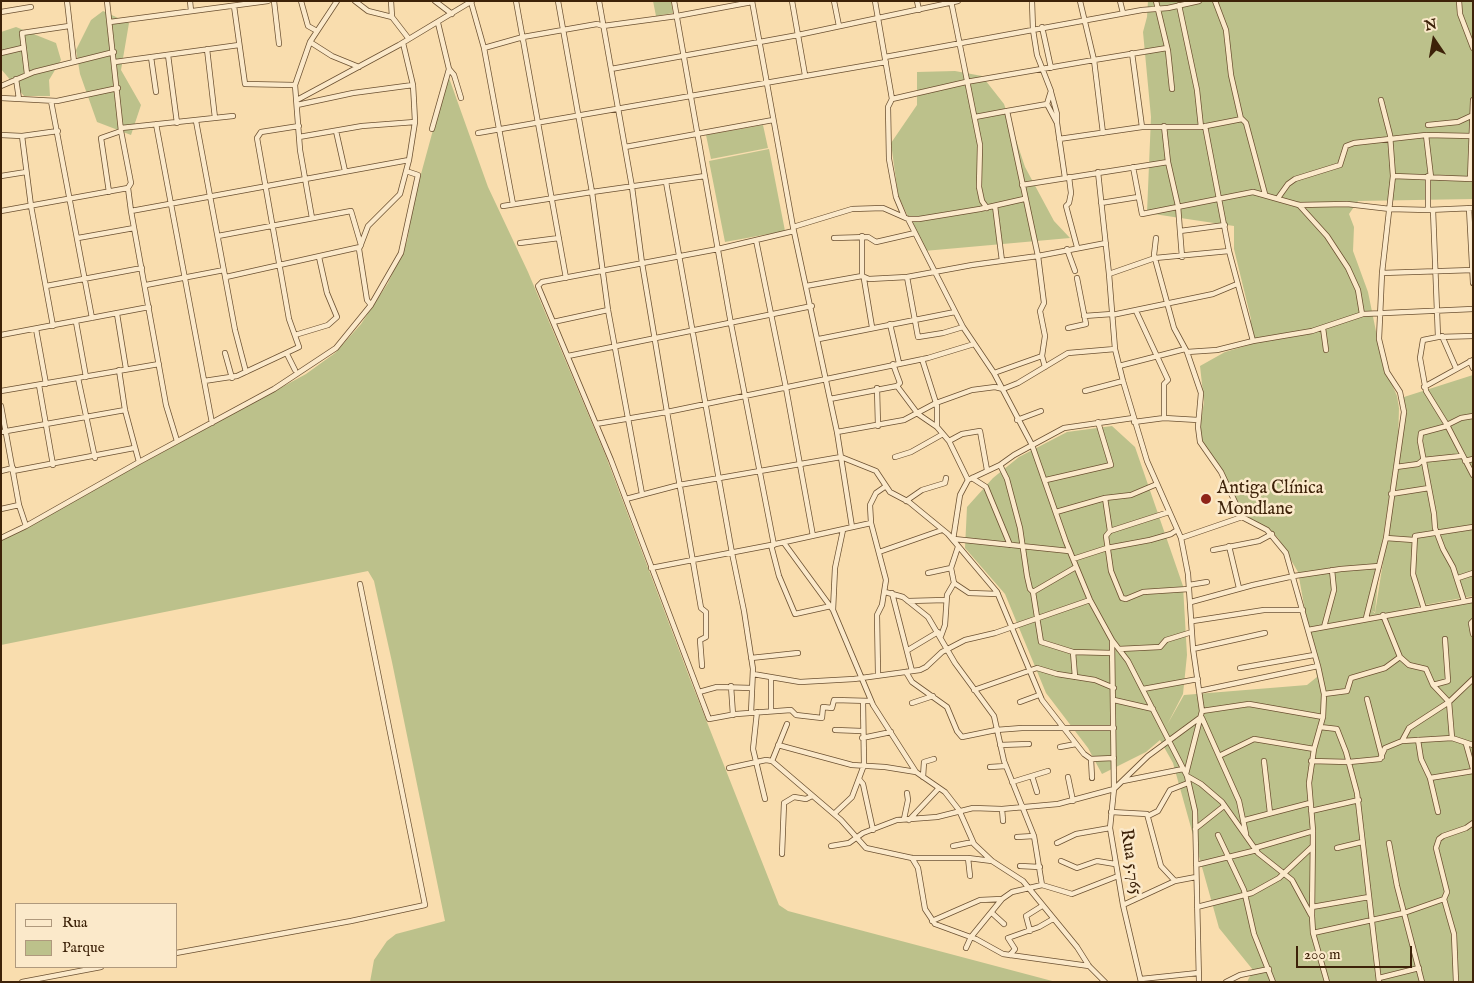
<!DOCTYPE html>
<html>
<head>
<meta charset="utf-8">
<style>
	body { margin:0 }
	#map { position:relative; width:1474px; height:983px; overflow:hidden; background:#f9ddae; font-family:"IM FELL English",serif }
	canvas { display:block }
	.frame { position:absolute; inset:0; border:2px solid #3d2209; pointer-events:none }
	.legend { position:absolute; left:15px; top:903px; width:162px; height:65px; box-sizing:border-box; background:#fbe9ca; border:1px solid #af997d; margin:0; padding:6px 9px; list-style:none; font-size:15px; color:#3d2209 }
	.legend li { display:flex; align-items:center; gap:10px; height:25px }
	.legend b { width:25px; border:1px solid #af997d }
	.north { position:absolute; left:1409px; top:15px; width:50px; height:50px; -webkit-text-stroke:4px #fbe9ca; paint-order:stroke; rotate:348deg; font-size:14px; font-weight:700; line-height:20px; text-align:center; color:#3d2209 }
	.north::after { content:''; display:block; margin:auto; width:18px; height:22px; background:#3d2209; clip-path:polygon(50% 0,100% 100%,50% 72%,0 100%) }
	.scale { position:absolute; left:1296px; top:946px; width:116px; height:22px; box-sizing:border-box; border:2px solid #3d2209; border-top:0; padding-left:6px; font-size:15px; line-height:18px; white-space:nowrap; color:#3d2209; -webkit-text-stroke:4px #fbe9ca; paint-order:stroke }
</style>
</head>
<body>
<div id="map">
<canvas width="1474" height="983"></canvas>
<div class="frame"></div>
<ul class="legend">
<li><b style="height:6px;background:#fbe9ca"></b>Rua</li>
<li><b style="height:14px;background:#bcc18b"></b>Parque</li>
</ul>
<div class="north">N</div>
<div class="scale">200 m</div>
</div>
<script>
const c = document.querySelector('canvas').getContext('2d');
c.lineJoin = 'round';
function fillPath(path, color) {
  c.fillStyle = color;
  c.fill(path, 'evenodd');
}
function shape(rows) {
  const path = new Path2D();
  for (const r of rows) {
    path.moveTo(r[0], r[1]);
    for (let i = 2; i < r.length; i += 2) path.lineTo(r[i], r[i + 1]);
  }
  return path;
}
function trace(path, color, width, dash) {
  c.strokeStyle = color;
  c.lineWidth = width;
  c.lineCap = dash ? 'butt' : 'round';
  c.setLineDash(dash || []);
  c.stroke(path);
}
function write(font, color, halo, rows, align = 'center') {
  c.font = font + ' "IM FELL English",serif';
  c.lineWidth = 5;
  c.setLineDash([]);
  c.textBaseline = 'middle';
  c.strokeStyle = halo;
  c.fillStyle = color;
  for (const [text, x, y, turn = 0] of rows) {
    c.save();
    c.translate(x, y);
    c.rotate((+turn || 0) * Math.PI / 180);
    c.textAlign = isNaN(turn) ? turn : align;
    if (halo) c.strokeText(text, 0, 0);
    c.fillText(text, 0, 0);
    c.restore();
  }
}
fillPath(shape([
	[653,1,671,1,673,13,656,16],
	[1148,1,1473,1,1473,199,1358,201,1349,214,1354,227,1353,251,1368,292,1382,361,1397,396,1399,408,1398,442,1381,550,1375,612,1372,611,1375,613,1402,441,1404,397,1473,375,1473,596,1403,609,1473,597,1473,982,1247,982,1253,970,1219,928,1173,763,1160,740,1146,752,1102,774,1088,748,1046,693,1005,594,965,548,967,507,993,478,1019,457,1067,432,1112,426,1135,447,1183,586,1187,655,1183,694,1167,725,1184,695,1307,685,1317,677,1298,572,1278,538,1267,528,1243,516,1202,443,1200,426,1204,402,1200,366,1225,352,1249,345,1251,319,1234,249,1234,226,1147,213,1151,117,1143,32,1147,17],
	[103,11,129,23,121,70,141,105,131,135,97,122,80,74,76,50,91,20],
	[16,27,56,43,61,60,49,80,50,96,24,96,1,69,1,32],
	[955,71,982,76,1004,104,1025,167,1054,221,1070,238,924,251,898,195,891,143,917,105,917,72],
	[448,75,488,187,528,272,605,454,690,679,779,905,788,911,1056,982,370,982,374,960,387,941,396,934,445,921,392,662,374,581,368,571,1,645,1,540,306,374,335,353,361,324,388,283,407,241,415,196],
	[763,125,768,148,711,159,706,135],
	[769,149,785,231,725,242,709,161]
]), '#bcc18b');
const street = shape([
	[67,1,74,62],
	[107,1,121,131,131,183,128,188,131,211,166,405,177,441],
	[190,1,191,11],
	[274,1,279,44],
	[301,1,308,26,317,31],
	[355,1,368,11,392,17],
	[391,1,392,17,409,39],
	[435,1,452,14],
	[516,1,566,278],
	[558,1,592,192,705,176],
	[674,1,731,324,774,545],
	[752,1,793,227,837,432,852,527],
	[792,1,805,75],
	[834,1,839,26],
	[875,1,892,99,966,82,1094,60,1080,1],
	[917,1,919,10],
	[951,1,980,145,979,187,982,201,987,208],
	[1032,1,1033,30,1037,55,1051,91,1047,104,1057,123,1065,178],
	[1120,1,1123,13],
	[1156,1,1168,51,1172,89],
	[1215,1,1226,30,1231,75,1241,119],
	[1459,1,1460,14,1473,48],
	[471,2,484,48,513,204],
	[1179,5,1197,90,1201,127],
	[234,6,245,84,295,85],
	[1,12,31,7],
	[110,22,268,1],
	[438,23,449,69,454,75,461,98],
	[1042,27,1051,68],
	[310,42,332,56,359,67],
	[484,48,523,37,597,24,603,26,677,16,752,2],
	[207,49,215,118],
	[1,53,22,48],
	[1132,53,1142,127],
	[168,55,177,123],
	[151,57,156,92],
	[885,57,1142,10,1168,8,1199,1],
	[115,62,239,45],
	[611,69,798,35,958,1],
	[27,74,22,33,69,26],
	[16,79,19,99],
	[1,86,34,72,114,52],
	[1051,92,1057,114,1057,123],
	[1,98,57,101,118,88],
	[892,99,888,107,889,159,896,197,904,216],
	[297,100,399,45,472,1],
	[51,101,92,318],
	[297,105,353,93,413,85],
	[975,117,1007,111],
	[196,121,235,330,246,372],
	[156,124,212,423],
	[1428,125,1458,122,1471,116],
	[1164,126,1168,162,1178,206,1182,257],
	[121,128,233,116],
	[432,129,449,69],
	[336,131,345,171],
	[478,133,886,62],
	[1103,133,1094,60,1167,48],
	[1,135,22,136,58,131],
	[1426,135,1431,177],
	[22,136,31,206,53,326],
	[299,137,362,126,415,122],
	[1059,139,1142,127,1201,127,1242,119,1246,123,1265,194],
	[625,147,773,120],
	[1133,167,1142,214,1253,192,1299,205,1347,204,1390,209,1428,210,1473,208],
	[1098,172,1109,274,1155,258,1229,251,1205,126],
	[1,176,26,172],
	[1393,176,1472,179],
	[1069,177,1071,193,1069,203,1066,206,1077,247],
	[1470,179,1473,100],
	[666,182,732,553,744,611,753,669,751,713],
	[1022,185,1168,162],
	[109,192,101,138,121,131],
	[1278,198,1288,184,1295,179,1340,165,1346,146,1354,143,1426,135,1472,136],
	[1101,203,1138,197],
	[1299,205,1327,236,1348,268,1358,290,1362,314],
	[503,206,592,192,608,310,642,494],
	[995,206,1002,261],
	[1469,208,1473,283],
	[1428,210,1428,176],
	[1433,210,1438,337],
	[1,211,128,188],
	[131,211,409,160],
	[312,218,300,150,295,85,310,42,337,1],
	[908,219,963,327,994,373,1032,445,1066,542,1090,600,1112,640,1128,661,1187,776,1195,811,1199,982],
	[793,227,852,209,883,208,908,219,919,219,980,209,1024,199],
	[794,231,718,249,542,282,538,286,611,460,709,719,736,714,791,710,796,715,822,718,823,707,832,708,834,700,871,701],
	[1180,231,1225,225],
	[218,236,351,211,361,245],
	[78,238,134,228],
	[834,238,868,237,876,242,915,233],
	[1156,238,1154,255,1174,328,1187,352,1201,393,1198,427,1200,442,1221,472,1242,517,1267,530,1286,553,1318,666,1324,694,1323,717,1314,749,1309,783,1313,831,1312,916,1313,933,1327,982],
	[756,240,786,388,813,536],
	[520,243,559,238],
	[359,249,367,300,371,305],
	[1067,249,1075,271],
	[1229,251,1253,341],
	[1382,273,1473,270],
	[1109,274,1115,349,1123,381,1147,461,1181,538,1188,574,1193,649,1202,711,1186,774],
	[862,276,862,236],
	[226,277,360,247,368,226,400,194,409,160,415,122,414,102,413,85,403,43],
	[907,277,918,337,943,333,963,327],
	[864,279,872,327],
	[146,285,224,270],
	[46,286,142,268],
	[806,286,862,276,869,279,907,277,972,265,1038,256,1106,243],
	[1136,311,1168,380,1164,384,1164,418],
	[117,314,126,369],
	[1112,315,1213,294,1237,284],
	[1084,316,1112,314],
	[76,322,86,377],
	[553,322,608,310],
	[890,324,899,363],
	[1068,328,1086,324,1077,278],
	[1323,328,1326,350],
	[36,329,46,384],
	[1,335,149,307],
	[295,335,328,325,337,317,327,293,319,257],
	[1442,336,1456,368],
	[1473,336,1438,337,1423,340,1420,358,1426,391,1447,425,1473,475],
	[819,339,955,312],
	[1187,352,1217,350,1253,341,1312,331,1363,314,1473,309],
	[225,353,232,378],
	[287,354,295,370],
	[568,356,812,306],
	[922,359,937,406,937,427],
	[1470,361,1473,368],
	[893,364,900,383,897,386],
	[1119,366,1185,349],
	[1045,367,1042,356,1045,336,1040,311,1044,303,1038,256,1007,111,1047,104],
	[119,370,125,410,139,462],
	[994,373,1042,356],
	[78,378,95,458],
	[204,381,237,376,299,347,289,319,257,138,261,132,299,126],
	[39,385,53,465],
	[897,386,918,414,937,427,949,441,968,480],
	[1424,387,1473,360],
	[877,388,878,426],
	[1,391,159,364],
	[1085,391,1123,381],
	[830,399,897,386],
	[1,406,19,505,26,526],
	[1017,420,1041,411],
	[1134,422,1164,418,1198,420],
	[596,424,667,412,642,263,632,187,599,1],
	[1447,425,1461,418,1473,416],
	[1447,426,1421,433,1420,441,1434,514,1435,528,1443,549,1453,567,1464,601],
	[1,432,125,410],
	[837,432,904,420,936,403,972,390,995,387,1003,389,1018,383,1068,353,1115,349],
	[949,441,962,434,980,431,987,470],
	[895,457,911,452,943,434],
	[1465,461,1473,459],
	[1000,465,1007,479,1020,528,1027,576,1030,589,1033,592,1041,642,1073,652,1112,653],
	[1396,467,1418,464,1423,460,1461,456],
	[1,471,13,468],
	[13,471,134,448],
	[972,478,986,487,1010,545],
	[1046,480,1111,465,1098,422],
	[1391,494,1429,488],
	[1105,498,1110,531,1106,536,1111,571,1122,598,1126,599,1143,592,1189,589],
	[626,499,679,485,841,457,876,471,890,492,909,502,948,534,997,592,1042,700,1084,754,1091,759,1114,758],
	[906,501,922,490,945,483,946,478],
	[1,509,19,505],
	[1056,512,1105,498,1131,495,1157,484],
	[1110,531,1169,512],
	[1,538,26,526,139,462,274,389,336,348,371,305,401,253,418,175,406,171],
	[1181,538,1242,517],
	[1386,538,1414,540],
	[954,539,1069,551],
	[953,540,960,495,968,480,1000,465,1014,455,1064,428,1133,418],
	[784,543,833,610,873,705,916,772,945,792,959,810,974,844,992,861,1023,881,1077,947,1089,966,1105,982],
	[771,545,779,576,795,614,831,606],
	[1229,546,1239,588],
	[958,547,951,568,954,583,969,593,998,594],
	[1213,550,1259,541,1272,534],
	[879,552,942,530],
	[1073,559,1107,548,1150,540,1171,534,1177,530],
	[651,568,771,545,871,523],
	[928,573,951,568],
	[1458,578,1473,573],
	[1189,585,1207,582],
	[885,592,903,597,928,617,955,663,994,716,1004,761,1034,836,1042,885],
	[1033,592,1076,567],
	[892,593,912,671],
	[908,601,946,600],
	[1191,602,1253,585,1294,576,1341,569,1379,566],
	[1424,609,1413,574,1415,536,1473,527],
	[833,610,835,568,843,530],
	[1383,615,1400,657,1409,665,1426,669,1433,685,1449,702,1452,738],
	[1366,618,1386,538,1404,412,1400,392,1387,372,1379,339,1382,273,1393,176,1390,135,1381,100],
	[1193,621,1264,610,1303,610],
	[1473,621,1471,623,1473,634],
	[1324,627,1334,590,1332,570],
	[1308,630,1473,600],
	[941,636,945,625,947,595,954,583],
	[1119,649,1160,647,1166,640,1192,632],
	[1193,649,1265,633],
	[908,650,938,632],
	[1073,652,1075,677],
	[751,658,798,653],
	[702,666,700,640,706,637,706,612,701,608,667,412,928,358,974,344],
	[1240,668,1314,655],
	[906,672,912,682,947,707,957,731,962,737,996,730,1022,728,1114,728],
	[753,674,800,682,854,679,920,670,926,667,942,652,965,640,995,633,1090,600],
	[878,674,877,615,882,605,886,580,871,523,870,505,876,493,886,486],
	[1433,685,1448,681,1445,639],
	[731,686,733,715],
	[1143,689,1198,679],
	[974,690,1037,668,1057,674,1095,680,1114,688],
	[1199,691,1318,666],
	[699,692,717,687,752,688],
	[1324,694,1347,691,1351,678,1385,668,1400,657],
	[1367,699,1382,757],
	[1114,700,1153,709],
	[1020,702,1039,695],
	[912,703,933,696],
	[771,711,771,678],
	[1202,711,1249,704,1323,717],
	[757,712,753,749,765,799],
	[1202,718,1239,801,1246,834],
	[1320,727,1337,729,1346,752,1357,793,1379,982],
	[835,730,862,731],
	[862,738,891,732],
	[1418,740,1421,759,1430,778,1438,812],
	[1402,741,1452,738,1473,745],
	[1466,744,1473,769],
	[778,745,852,765,885,767,916,772],
	[1000,745,1029,744],
	[1060,747,1076,744],
	[1219,756,1254,739,1314,749],
	[1091,759,1092,778],
	[772,761,787,724],
	[1264,761,1270,813],
	[1311,761,1349,762,1380,759,1385,748,1402,741,1409,728,1449,702,1473,679],
	[990,767,1006,766],
	[729,768,766,760,772,761,841,820,866,848,912,858,968,858,992,861],
	[1032,776,1037,792],
	[1187,776,1201,784,1222,802,1258,853,1292,880,1311,915],
	[923,777,924,762,934,759],
	[1068,777,1073,801],
	[1430,778,1473,771],
	[859,779,863,784,873,830],
	[1123,781,1183,769],
	[1012,782,1048,771],
	[1002,809,1003,821],
	[1311,811,1359,800],
	[1111,812,1147,814,1161,866,1175,881],
	[834,814,852,797,864,765,863,701],
	[1148,816,1158,811,1170,790,1188,783],
	[904,819,908,800,907,793],
	[909,820,939,788],
	[1245,820,1310,803],
	[1195,829,1224,806],
	[1218,835,1244,890,1254,934,1273,982],
	[1017,837,1034,836],
	[1057,843,1076,834,1110,828],
	[1389,843,1397,886,1422,982],
	[831,846,849,843,863,833,897,820,937,817,973,808,1002,809,1058,804,1114,789,1112,640],
	[953,846,973,842],
	[1255,848,1313,831],
	[1337,848,1362,842],
	[782,854,784,803,794,797,806,799,812,796],
	[912,858,918,868,925,909,935,924,976,939,1003,954,1089,966],
	[968,858,970,876],
	[1061,861,1077,868,1097,861,1115,864],
	[1196,865,1257,850],
	[1020,866,1040,867],
	[1123,905,1175,881,1196,877],
	[1197,907,1252,893,1279,878,1312,847],
	[1312,907,1369,897],
	[992,913,1004,924],
	[932,921,980,900,1002,899],
	[1030,931,1026,916,1042,906],
	[1313,933,1404,913,1444,899],
	[966,948,971,937,1002,899,1012,892,1042,885,1072,894,1118,876],
	[176,953,351,921,425,905,360,584],
	[1010,955,1015,949,1008,938,1039,927,1053,919],
	[1379,978,1419,968],
	[1141,979,1198,973],
	[22,982,101,967],
	[1141,982,1123,905,1110,828,1114,789,1148,756,1201,717],
	[1226,982,1240,975,1269,969],
	[1456,982,1454,934,1444,899,1447,892,1436,848,1439,839,1443,836,1466,828,1473,823]
]);
trace(street, '#6c5132', 6);
trace(street, '#fbe9ca', 4.5);
for (const [x, y, r, color] of [
	[1206,499,6,"#8f2418"]
]) {
  const dot = new Path2D();
  dot.arc(x, y, r, 0, 2 * Math.PI);
  c.fillStyle = color;
  c.fill(dot);
  trace(dot, '#fbe9ca', 2);
}
write('18px', '#3d2209', '#fbe9ca', [
	["Antiga Clínica",1217,489],
	["Mondlane",1217,510]
], 'left');
write('18px', '#3d2209', '#fbe9ca', [
	["Rua 5.765",1130,862,81]
]);
</script>
</body>
</html>
